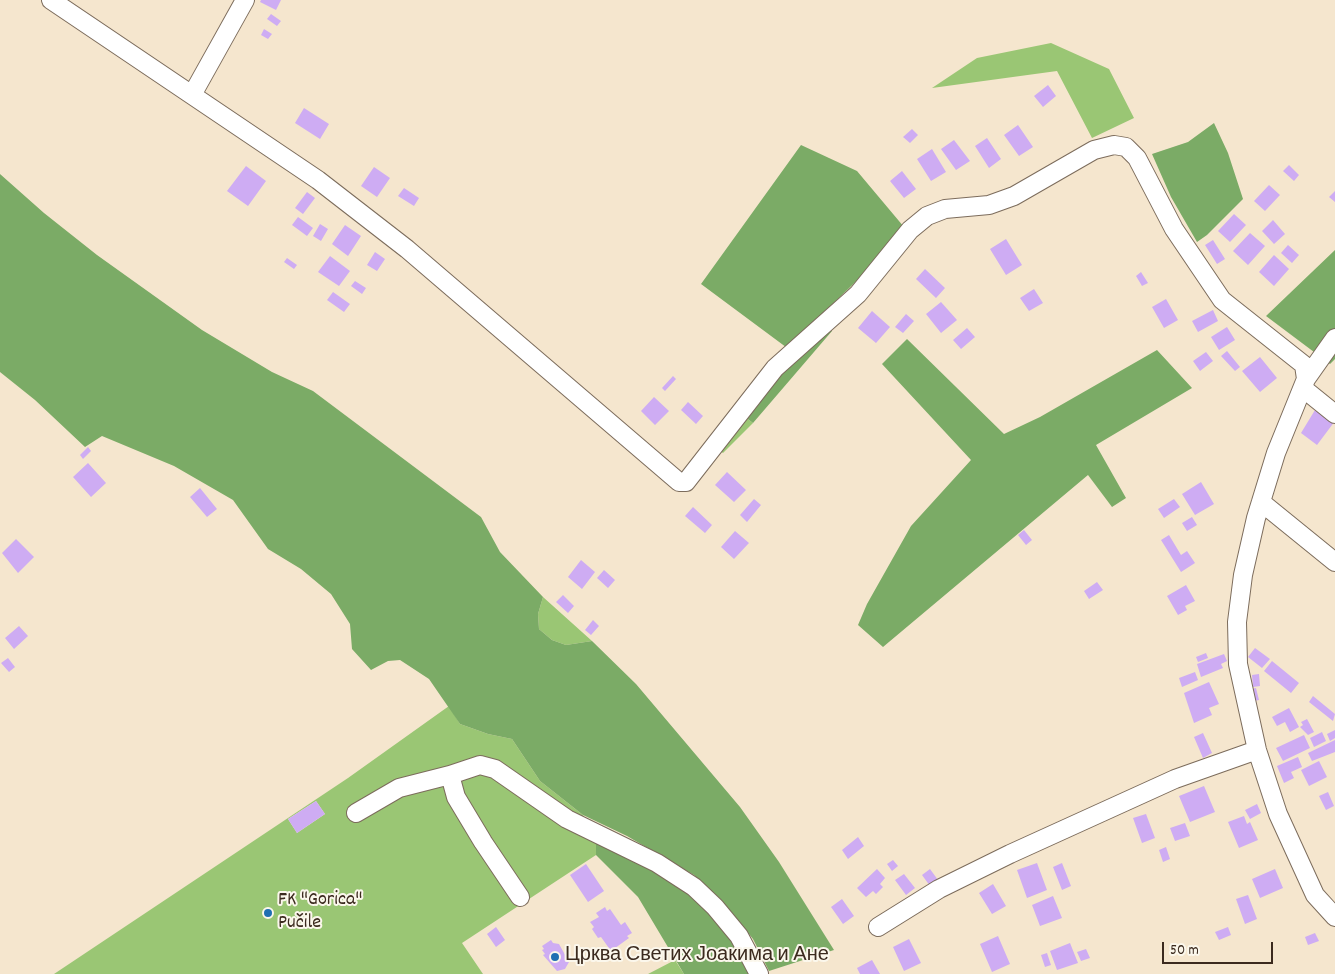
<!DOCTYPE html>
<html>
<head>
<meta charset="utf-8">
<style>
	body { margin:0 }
	#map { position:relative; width:1335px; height:974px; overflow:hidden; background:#f5e6ce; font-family:Dekko,sans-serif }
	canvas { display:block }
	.scale { position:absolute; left:1162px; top:942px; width:111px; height:22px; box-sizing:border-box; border:2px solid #3b2a1e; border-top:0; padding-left:6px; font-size:15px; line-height:18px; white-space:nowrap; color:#3b2a1e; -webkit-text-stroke:4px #fbf7ec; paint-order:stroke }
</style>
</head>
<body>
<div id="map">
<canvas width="1335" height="974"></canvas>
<div class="scale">50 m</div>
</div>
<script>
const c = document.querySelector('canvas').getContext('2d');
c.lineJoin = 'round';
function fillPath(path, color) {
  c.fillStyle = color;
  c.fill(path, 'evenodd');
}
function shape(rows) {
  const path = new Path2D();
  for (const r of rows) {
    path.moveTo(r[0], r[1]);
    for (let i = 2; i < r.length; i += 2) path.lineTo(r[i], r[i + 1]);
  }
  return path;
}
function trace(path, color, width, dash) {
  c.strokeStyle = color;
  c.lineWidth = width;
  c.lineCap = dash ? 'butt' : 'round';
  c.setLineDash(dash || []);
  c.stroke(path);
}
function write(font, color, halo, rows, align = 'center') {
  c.font = font + ' Dekko,sans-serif';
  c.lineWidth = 4;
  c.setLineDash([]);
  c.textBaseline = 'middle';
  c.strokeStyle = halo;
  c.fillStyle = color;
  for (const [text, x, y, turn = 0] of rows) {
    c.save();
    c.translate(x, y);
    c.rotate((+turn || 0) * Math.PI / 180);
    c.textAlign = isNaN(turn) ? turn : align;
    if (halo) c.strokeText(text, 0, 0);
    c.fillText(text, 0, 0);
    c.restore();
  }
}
fillPath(shape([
	[1051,43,1109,69,1134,118,1092,138,1057,71,932,88,977,58],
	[745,417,753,423,723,453,719,450],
	[543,597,592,641,566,645,552,640,539,629,538,614],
	[449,706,460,724,488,734,512,739,540,781,583,815,596,842,596,855,462,943,483,974,54,974,348,778],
	[316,801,325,814,297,833,288,819],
	[675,960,684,974,648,974]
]), '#9ac674');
fillPath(shape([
	[1214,123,1228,153,1243,199,1207,235,1197,242,1171,197,1152,154,1188,142],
	[801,145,857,171,904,227,871,267,818,318,832,331,753,423,745,417,777,376,798,356,701,284],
	[0,174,44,213,97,255,202,330,272,372,313,391,481,517,500,552,543,597,538,614,539,629,552,640,566,645,592,641,636,684,740,807,779,862,834,950,769,971,753,939,730,911,694,875,627,836,583,815,540,781,512,739,488,734,460,724,429,679,400,660,388,661,371,670,352,649,350,624,331,594,301,569,268,549,233,500,174,466,102,436,85,447,35,400,0,372],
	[1335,250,1335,359,1330,364,1266,316],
	[907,339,1004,434,1040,417,1157,350,1192,388,1096,445,1126,498,1112,507,1088,475,883,647,858,625,867,604,911,526,971,460,882,364],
	[596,842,642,862,686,891,723,927,752,974,684,974,638,897,596,855]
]), '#7bab66');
fillPath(shape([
	[261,0,281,0,276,10,260,2],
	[271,14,281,21,277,26,267,19],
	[264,29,272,34,268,39,261,35],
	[1048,85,1056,96,1043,107,1034,96],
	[304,108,329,124,320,139,295,123],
	[1018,125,1033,147,1019,156,1004,135],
	[912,129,918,135,910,143,903,137],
	[987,138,1001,159,989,168,975,146],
	[954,140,970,161,956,170,941,149],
	[932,149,946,172,931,181,917,159],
	[1289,165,1299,175,1294,181,1283,171],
	[246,166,266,181,248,206,227,191],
	[374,167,390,178,377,197,361,186],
	[902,171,916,189,904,198,890,181],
	[1269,185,1280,195,1265,211,1254,201],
	[404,188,419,198,414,206,398,196],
	[1335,191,1335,202,1329,197],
	[307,192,315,198,303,214,295,208],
	[1234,214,1246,225,1230,242,1218,231],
	[298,217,313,228,307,236,292,225],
	[1273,220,1285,234,1274,244,1262,231],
	[320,224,328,229,321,241,313,236],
	[345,225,361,236,348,256,332,244],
	[1250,233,1265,246,1248,265,1233,251],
	[1006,239,1022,265,1006,275,990,249],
	[1213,240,1225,259,1217,264,1205,245],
	[1288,245,1299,255,1292,263,1281,253],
	[375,252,385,259,377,271,367,265],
	[1274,255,1289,269,1274,286,1259,272],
	[330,256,350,271,339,286,318,272],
	[287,258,297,265,294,269,284,262],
	[925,269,945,288,936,298,916,279],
	[1141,272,1148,283,1142,286,1136,276],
	[355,281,366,288,362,294,351,286],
	[1034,289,1043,303,1029,311,1020,298],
	[333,292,350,304,344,312,327,300],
	[1166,299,1178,320,1164,328,1152,307],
	[941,302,957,320,941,333,926,314],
	[1213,310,1218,321,1198,332,1192,321],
	[872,311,890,327,876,343,858,328],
	[906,314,914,321,903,333,895,327],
	[1227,327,1235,340,1219,350,1211,337],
	[967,328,975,337,961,349,953,340],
	[1227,351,1240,367,1235,371,1221,356],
	[1206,352,1213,361,1200,371,1193,361],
	[1260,357,1277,378,1260,392,1242,371],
	[673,376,676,379,665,391,662,388],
	[654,397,669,411,655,425,641,411],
	[688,402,703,416,696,424,681,410],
	[1320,408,1335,421,1317,445,1301,433,1315,410,1317,411],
	[88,447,91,451,83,459,80,455],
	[88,463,106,483,91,497,73,477],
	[727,472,746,490,734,502,715,485],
	[1201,482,1214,504,1195,515,1182,494],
	[200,488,217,509,207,517,190,497],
	[754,499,761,505,747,522,740,515],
	[1174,499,1180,507,1164,518,1158,509],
	[693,507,712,525,705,533,685,516],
	[1192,517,1197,525,1187,531,1182,523],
	[1024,530,1032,540,1026,545,1018,535],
	[735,531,749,543,734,559,721,547],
	[1169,535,1181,555,1187,551,1195,563,1181,572,1161,540],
	[16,539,34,557,18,573,2,553],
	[581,560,595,572,582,589,568,577],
	[604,570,615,580,608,588,597,578],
	[1097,582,1103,590,1089,599,1084,591],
	[1186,585,1195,601,1185,606,1187,610,1178,615,1167,596],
	[563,595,574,606,568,613,556,602],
	[593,620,599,626,591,635,585,630],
	[19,626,28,636,14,649,5,638],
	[1255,648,1270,659,1262,668,1248,657],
	[1206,653,1208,658,1198,662,1196,657],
	[1224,654,1227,661,1221,664,1223,668,1201,677,1197,664],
	[8,658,15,667,9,672,1,663],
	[1272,661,1299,683,1291,693,1264,671],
	[1195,672,1198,680,1182,687,1179,678],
	[1259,674,1260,686,1253,687,1252,675],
	[1209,682,1219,704,1209,708,1212,715,1194,723,1184,693],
	[1256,688,1259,700,1254,701,1251,689],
	[1313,696,1335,714,1333,721,1309,702],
	[1289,708,1299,727,1290,732,1285,722,1277,726,1272,717],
	[1307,719,1314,732,1308,735,1300,727,1303,725,1301,722],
	[1335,730,1335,738,1330,741,1327,734],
	[1322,732,1326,741,1314,747,1310,738],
	[1203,733,1212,753,1203,758,1194,737],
	[1304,735,1310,748,1283,761,1276,748],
	[1335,740,1335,752,1312,761,1308,753],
	[1298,757,1302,767,1291,772,1294,778,1284,783,1277,766],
	[1319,761,1327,777,1309,786,1301,770],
	[1204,786,1215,812,1190,822,1179,796],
	[1328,792,1334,806,1326,810,1319,796],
	[316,801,325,814,297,833,288,819],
	[1257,804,1261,813,1250,819,1245,810],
	[1146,814,1155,838,1142,843,1133,818],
	[1244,816,1247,824,1250,822,1258,840,1239,848,1228,822],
	[1185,823,1190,836,1175,841,1170,828],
	[858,837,864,846,848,859,842,850],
	[1166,847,1170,859,1163,862,1159,850],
	[893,860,898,866,892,871,887,864],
	[1037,863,1047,890,1027,898,1017,870],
	[1062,863,1071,886,1062,890,1053,867],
	[586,864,604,891,588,902,570,875],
	[877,869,885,878,880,884,883,887,876,894,873,891,866,897,857,888],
	[930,869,938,880,930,886,922,875],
	[1275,869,1283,888,1260,898,1252,879],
	[904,874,915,888,906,895,895,880],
	[993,884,1006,906,992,914,979,893],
	[1248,895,1257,919,1245,924,1236,899],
	[1053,896,1062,918,1040,926,1032,905],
	[842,899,854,916,843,924,831,907],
	[605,907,607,911,610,909,621,925,625,922,632,933,627,936,629,938,611,951,601,937,598,938,592,929,594,927,590,922,599,917,596,913],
	[496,927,505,940,496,947,487,934],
	[1228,927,1231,935,1219,940,1215,932],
	[1315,933,1319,941,1308,945,1305,937],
	[998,936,1010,964,992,972,980,944],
	[909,939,921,963,904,971,893,947],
	[551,940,553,943,559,944,569,962,565,969,557,971,543,955,545,954,542,950,544,949,542,946],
	[1070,943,1078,963,1057,970,1050,951],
	[1086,949,1090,958,1081,961,1077,952],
	[1047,953,1051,965,1045,967,1041,955],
	[872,960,880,974,860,974,857,968]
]), '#ceacf3');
const minor = shape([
	[51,0,318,180,407,249,679,482,686,482,775,368,858,294,910,230,927,216,945,209,989,205,1014,196,1094,150,1114,145,1126,147,1137,158,1174,229,1222,300,1304,365,1306,379],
	[192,95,245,0],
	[1335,338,1306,379,1276,453,1256,518,1243,575,1237,622,1238,664,1257,750,1278,814,1315,895,1335,917],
	[1304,389,1335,414],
	[1261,502,1335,562],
	[356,813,399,788,450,775],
	[520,897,483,842,456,797,450,775,480,765,495,769,567,819,657,863,694,887,715,907,739,936,759,974],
	[878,927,939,889,1010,854,1175,779,1257,750]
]);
trace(minor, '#7c6c5c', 20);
trace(minor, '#fff', 18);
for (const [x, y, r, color] of [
	[268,913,5,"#1f6fb2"],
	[555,957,5,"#1f6fb2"]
]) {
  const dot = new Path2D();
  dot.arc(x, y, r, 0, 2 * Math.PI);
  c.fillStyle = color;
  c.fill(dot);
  trace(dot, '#fbf7ec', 2);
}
write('20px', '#3b2a1e', '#fbf7ec', [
	["FK \"Gorica\"",278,901],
	["Pučile",278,924],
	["Црква Светих Јоакима и Ане",565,957]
], 'left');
</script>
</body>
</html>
